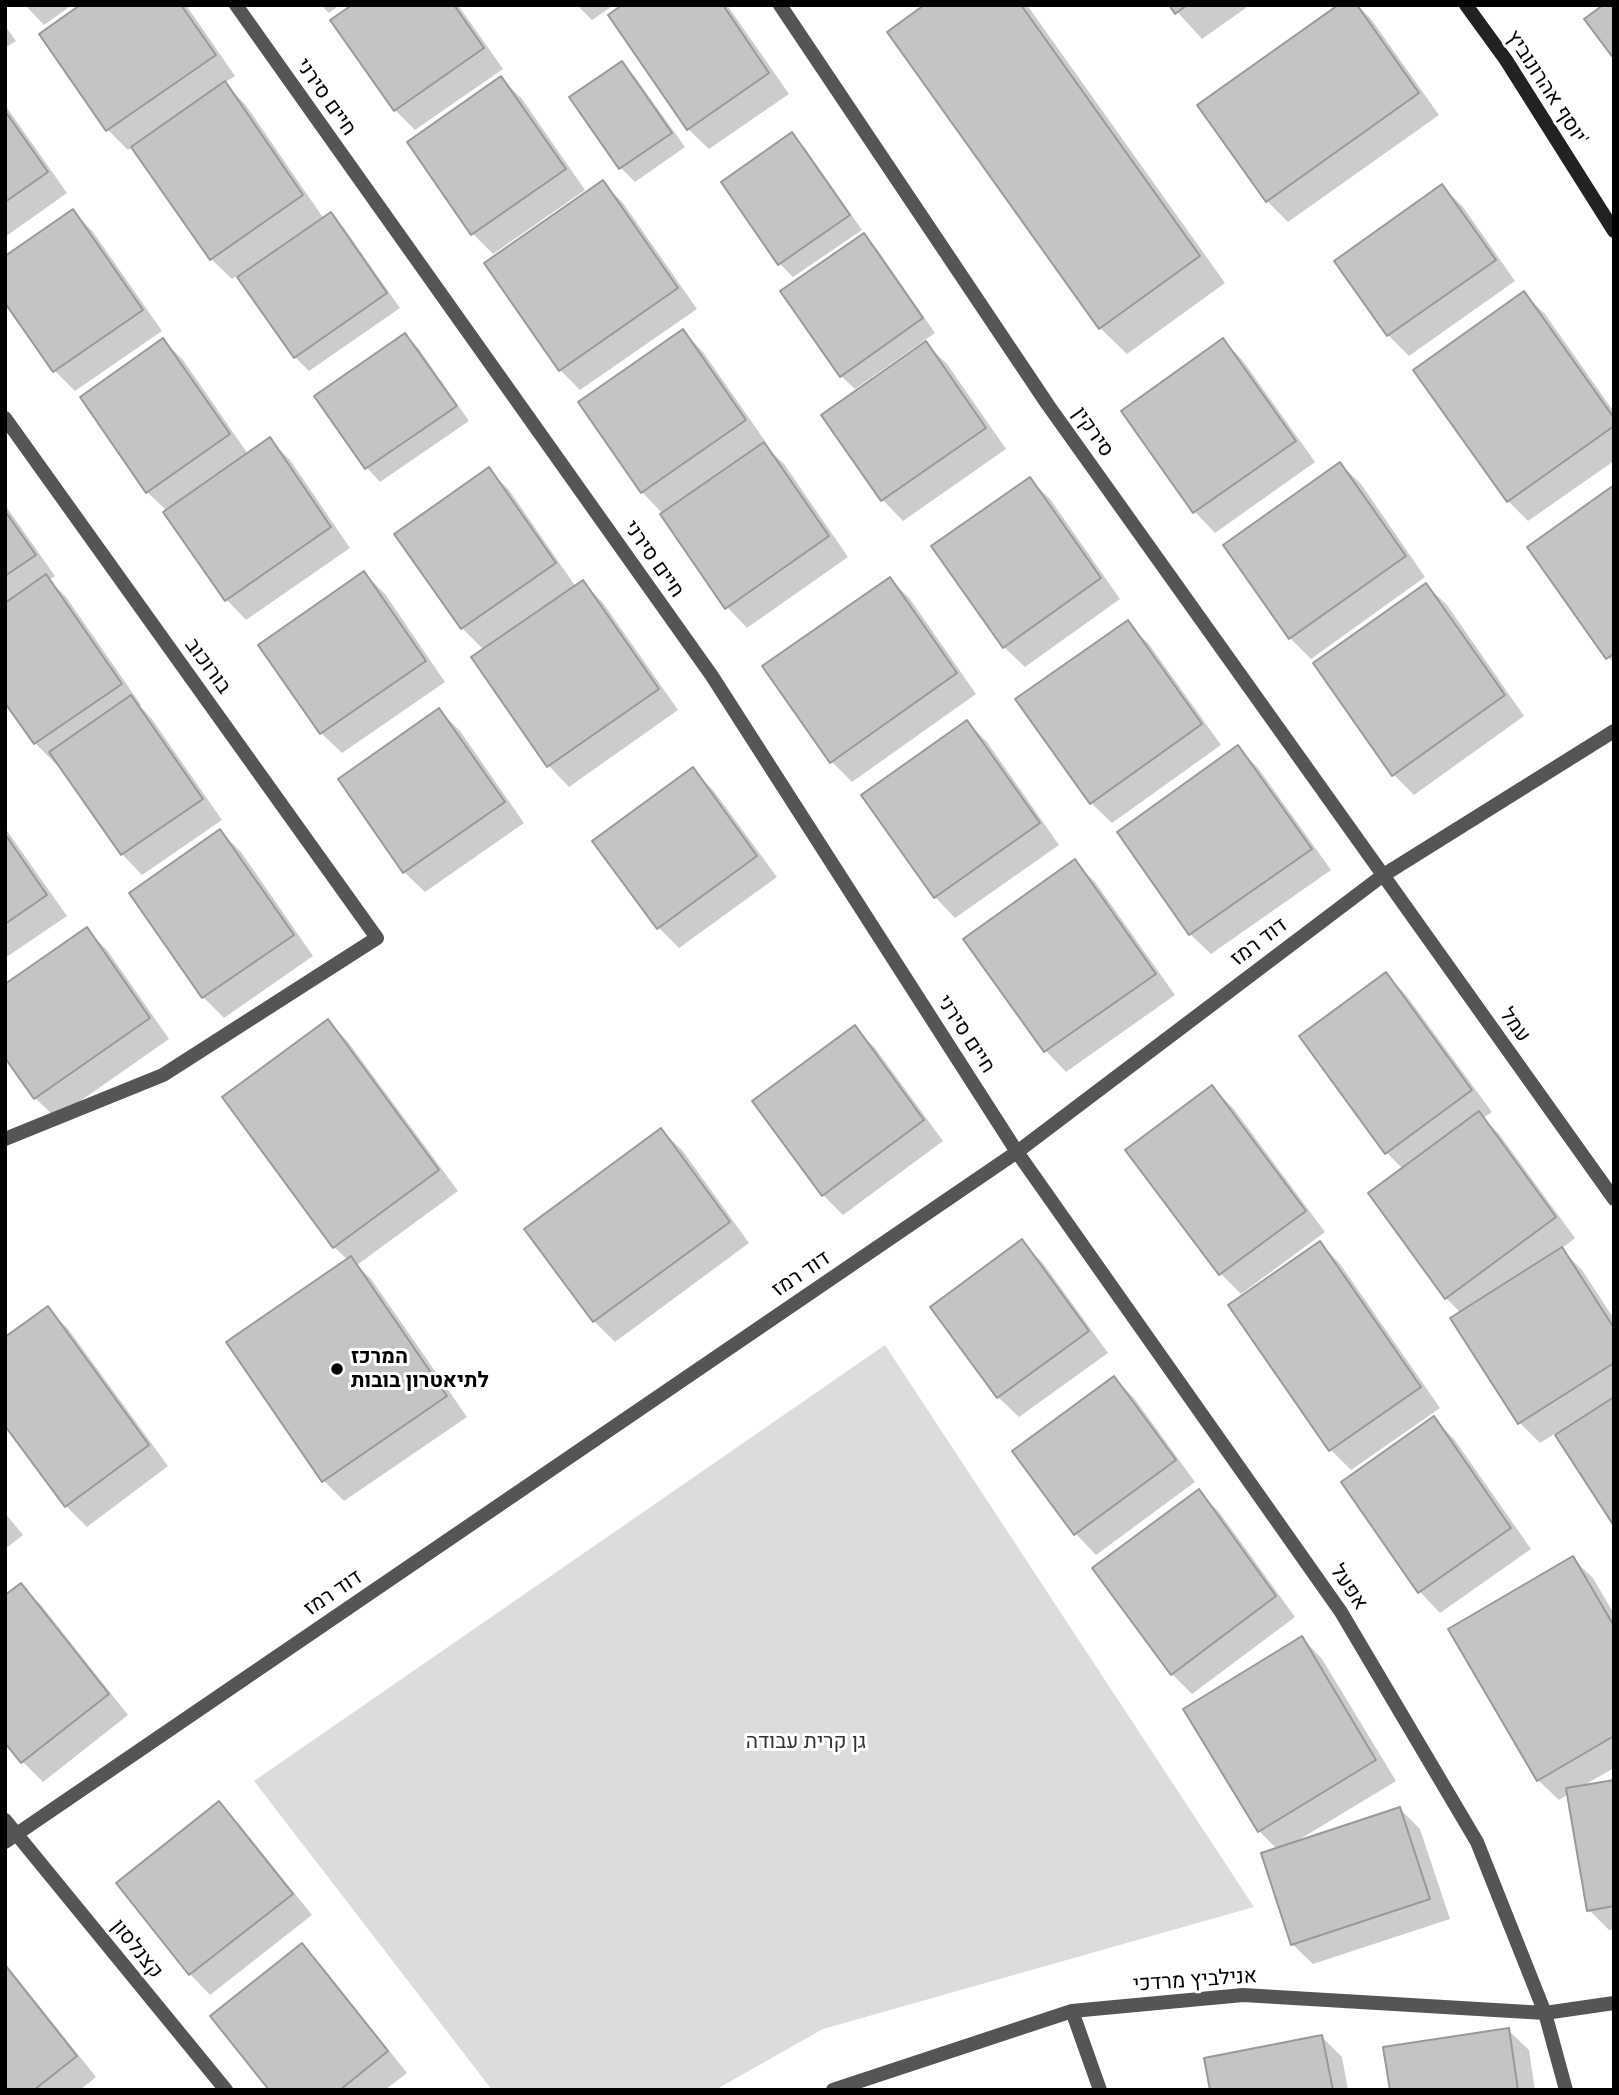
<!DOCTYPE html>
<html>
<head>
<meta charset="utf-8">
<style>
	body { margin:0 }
	#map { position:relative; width:1619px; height:2095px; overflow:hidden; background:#fff; font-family:Raleway,sans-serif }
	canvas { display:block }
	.frame { position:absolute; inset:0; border:7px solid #000; pointer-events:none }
</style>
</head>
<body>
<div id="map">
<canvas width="1619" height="2095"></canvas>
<div class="frame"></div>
</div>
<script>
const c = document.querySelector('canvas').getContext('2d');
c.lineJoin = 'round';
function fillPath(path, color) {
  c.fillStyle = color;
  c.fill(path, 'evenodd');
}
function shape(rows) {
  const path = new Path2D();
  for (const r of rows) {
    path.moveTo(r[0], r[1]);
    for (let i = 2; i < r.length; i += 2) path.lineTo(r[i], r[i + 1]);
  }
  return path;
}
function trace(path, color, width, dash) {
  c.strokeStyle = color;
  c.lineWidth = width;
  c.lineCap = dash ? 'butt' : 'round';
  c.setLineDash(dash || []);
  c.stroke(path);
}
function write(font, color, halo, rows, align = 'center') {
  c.font = font + ' Raleway,Heebo,sans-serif';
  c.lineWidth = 6;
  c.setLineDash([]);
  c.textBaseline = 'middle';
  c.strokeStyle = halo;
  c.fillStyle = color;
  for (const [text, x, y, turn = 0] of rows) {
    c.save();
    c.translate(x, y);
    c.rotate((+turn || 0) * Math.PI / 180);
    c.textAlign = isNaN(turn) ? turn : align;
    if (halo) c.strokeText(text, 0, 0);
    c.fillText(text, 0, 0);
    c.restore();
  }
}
fillPath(shape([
	[885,1345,1254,1907,823,2029,715,2090,492,2090,254,1781]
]), '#dcdcdc');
fillPath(shape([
	[25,5,72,5,44,25],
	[83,5,186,5,235,76,224,83,245,104,324,219,330,214,344,228,400,308,309,371,295,357,238,275,232,279,211,259,133,147,128,150,108,130,41,34],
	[321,5,340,5,329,13],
	[355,5,458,5,503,69,415,130,395,110],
	[577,5,614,5,592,20],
	[625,5,727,5,789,94,709,149,688,129],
	[927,5,1027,5,1225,283,1127,354,1100,328],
	[1171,5,1250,5,1202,39],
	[1341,5,1357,5,1371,19,1439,115,1288,222,1267,201,1200,106],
	[5,26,16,41,5,48],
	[622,63,635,77,685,147,635,182,621,168,572,98],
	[501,78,522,99,585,190,493,254,473,234,409,142],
	[5,105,67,193,5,237],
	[791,134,805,148,862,230,793,277,779,263],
	[603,183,623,203,697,309,580,390,560,370],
	[1442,186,1463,207,1515,281,1409,356,1388,335,1336,261],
	[73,211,93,232,162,331,75,391,55,371,5,300],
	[864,235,877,249,935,333,855,389,841,376],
	[1524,294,1545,314,1614,412,1614,461,1528,521,1508,501],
	[683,331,703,352,765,441,762,443,784,464,848,557,747,628,727,607,663,514,642,492],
	[405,335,419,349,469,421,380,482,367,468,316,396],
	[163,340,183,360,248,454,269,439,290,460,350,548,246,620,226,599,167,511,147,492],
	[1223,340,1243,361,1315,462,1215,533,1195,512,1123,411],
	[926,344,947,364,1006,449,903,521,883,500,824,415],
	[1340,464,1361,484,1425,577,1311,659,1290,638,1226,546],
	[489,470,509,490,576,587,583,582,603,603,678,710,569,787,549,766,473,658,484,650,462,628,397,534],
	[1029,479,1050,499,1120,599,1025,667,1004,647],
	[1614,488,1614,664,1530,547],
	[5,505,55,576,49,580,66,597,141,705,140,706,151,718,222,820,142,875,122,854,58,762,56,764,35,743,5,700],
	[364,573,385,594,445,682,342,753,321,733],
	[890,579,910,599,976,694,852,782,832,762,765,667],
	[1426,585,1447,605,1524,716,1414,795,1394,775],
	[1127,623,1148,643,1221,745,1112,823,1091,803],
	[439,710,460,731,524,823,425,892,404,872],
	[967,722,987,742,1059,845,955,918,935,897],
	[1238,747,1258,768,1331,870,1211,954,1190,934],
	[693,770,713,790,777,877,679,948,659,928,595,841],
	[5,828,67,916,5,958],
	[220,831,241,852,313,956,224,1018,203,997,131,894],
	[1074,862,1095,882,1175,995,1066,1072,1046,1051,966,939],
	[86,929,107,950,169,1039,56,1118,35,1098],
	[1386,974,1406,995,1492,1112,1483,1118,1499,1134,1575,1238,1561,1249,1582,1270,1614,1319,1614,1523,1556,1433,1540,1443,1520,1423,1461,1313,1446,1298,1403,1169,1387,1153,1301,1036],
	[328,1021,348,1042,458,1191,357,1265,371,1279,467,1417,344,1501,324,1481,228,1343,348,1260,334,1247],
	[855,1028,875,1048,943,1141,843,1215,823,1195],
	[1212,1087,1233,1108,1325,1232,1241,1294,1221,1274,1128,1150],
	[661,1130,682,1150,749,1243,615,1342,594,1321,526,1229],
	[1021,1242,1042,1262,1108,1353,1019,1417,998,1397],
	[1320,1243,1340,1264,1440,1408,1351,1470,1331,1450],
	[47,1308,68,1329,168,1466,87,1527,66,1506,5,1423],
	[1114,1378,1134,1398,1195,1482,1096,1555,1076,1534,1015,1451],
	[1434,1419,1454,1439,1531,1549,1440,1613,1420,1592,1343,1483],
	[1199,1492,1219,1512,1295,1617,1192,1694,1172,1674],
	[5,1513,23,1535,5,1549],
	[1572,1558,1593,1578,1614,1614,1614,1768,1581,1787,1614,1782,1614,1930,1609,1930,1589,1910,1569,1794,1559,1800,1538,1780],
	[20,1585,41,1605,128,1715,43,1782,23,1762,5,1740],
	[1302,1638,1322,1659,1396,1781,1297,1841,1297,1842,1400,1809,1420,1829,1450,1919,1313,1964,1292,1944,1277,1849,1259,1831],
	[219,1803,239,1824,312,1915,210,1995,190,1974],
	[302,1946,322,1966,407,2073,385,2090,271,2090],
	[5,1963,96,2077,80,2090,5,2090],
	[1508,2030,1529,2050,1535,2090,1391,2090],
	[1322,2037,1342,2057,1348,2090,1212,2090]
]), '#0003');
const building = shape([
	[80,5,181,5,216,55,106,131,39,34,80,5],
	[352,5,454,5,484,48,394,111,330,20,352,5],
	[622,5,723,5,769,73,687,130,608,15,622,5],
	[924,5,1021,5,1200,256,1099,329,887,32,924,5],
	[1169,5,1187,5,1175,14,1169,5],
	[1338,5,1357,5,1419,93,1266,202,1197,105,1338,5],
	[1603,5,1614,5,1614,59,1584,19,1603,5],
	[622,61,672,133,619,169,569,97,622,61],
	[501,76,566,169,471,235,407,142,501,76],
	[225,81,303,195,210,260,131,147,225,81],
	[5,111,48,172,5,202,5,111],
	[792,132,850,215,778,265,721,182,792,132],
	[603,180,678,288,559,371,484,263,603,180],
	[1442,184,1496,260,1387,336,1334,261,1442,184],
	[73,209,143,310,53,372,5,303,5,256,73,209],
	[331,212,387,293,294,358,237,277,331,212],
	[864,233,923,318,840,377,780,291,864,233],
	[1524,291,1614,418,1614,426,1507,502,1413,370,1524,291],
	[683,329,746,420,641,493,578,402,683,329],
	[405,333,457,406,365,469,314,396,405,333],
	[163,338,230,434,146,493,80,397,163,338],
	[1223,338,1296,441,1193,513,1121,411,1223,338],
	[926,341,986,428,881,501,821,415,926,341],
	[270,437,331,527,225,601,163,512,270,437],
	[764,442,829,536,725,609,660,514,764,442],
	[1340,462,1406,556,1289,639,1223,545,1340,462],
	[489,467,556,563,461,629,394,534,489,467],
	[1030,477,1101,578,1003,648,931,546,1030,477],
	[1614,485,1614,654,1606,659,1527,547,1614,485],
	[5,511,36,555,5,576,5,511],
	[364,571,426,661,320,734,258,645,364,571],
	[46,574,122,684,34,744,5,703,5,603,46,574],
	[890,577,957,673,830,763,762,666,890,577],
	[583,580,659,689,547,767,471,657,583,580],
	[1426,583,1505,695,1392,776,1313,663,1426,583],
	[1128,620,1202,724,1090,804,1015,699,1128,620],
	[131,695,203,799,121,855,49,752,131,695],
	[439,708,505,802,403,873,338,779,439,708],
	[967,720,1040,823,934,898,861,795,967,720],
	[1238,745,1312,849,1189,935,1117,832,1238,745],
	[693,767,757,856,657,929,592,841,693,767],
	[220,829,294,935,202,998,129,893,220,829],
	[5,834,47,895,5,924,5,834],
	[1075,859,1156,974,1044,1052,963,939,1075,859],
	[87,927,150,1018,34,1099,5,1058,5,984,87,927],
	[1386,972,1472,1090,1385,1154,1299,1036,1386,972],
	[328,1019,439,1170,333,1248,222,1097,328,1019],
	[855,1025,924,1120,822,1196,752,1101,855,1025],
	[1212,1085,1306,1211,1219,1275,1125,1150,1212,1085],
	[1479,1111,1556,1217,1445,1299,1368,1193,1479,1111],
	[661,1128,730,1222,593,1322,524,1229,661,1128],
	[1022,1239,1089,1331,997,1398,930,1307,1022,1239],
	[1320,1241,1421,1387,1329,1451,1228,1305,1320,1241],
	[1562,1247,1614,1328,1614,1363,1518,1424,1450,1318,1562,1247],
	[351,1256,447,1396,322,1482,226,1342,351,1256],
	[48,1306,149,1445,65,1507,5,1426,5,1337,48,1306],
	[1114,1376,1176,1460,1074,1535,1012,1451,1114,1376],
	[1614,1397,1614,1526,1555,1435,1614,1397],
	[1434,1416,1511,1528,1418,1593,1341,1482,1434,1416],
	[1199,1489,1276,1596,1171,1675,1092,1568,1199,1489],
	[1573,1556,1614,1626,1614,1736,1537,1781,1448,1629,1573,1556],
	[21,1583,109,1694,21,1763,5,1743,5,1595,21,1583],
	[1302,1636,1376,1760,1258,1832,1183,1709,1302,1636],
	[1614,1780,1614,1906,1587,1911,1566,1788,1614,1780],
	[219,1801,293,1894,189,1975,116,1883,219,1801],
	[1400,1807,1430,1899,1291,1945,1261,1853,1400,1807],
	[302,1943,388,2051,340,2090,269,2090,210,2016,302,1943],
	[5,1965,77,2056,34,2090,5,2090,5,1965],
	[1509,2028,1518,2090,1390,2090,1383,2047,1509,2028],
	[1322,2035,1333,2090,1210,2090,1204,2058,1322,2035]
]);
fillPath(building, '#c4c4c4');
trace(building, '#999', 2);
trace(shape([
	[236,5,712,676,1017,1152,1341,1612,1477,1842,1545,2013,1566,2090],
	[780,5,1048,405,1614,1199],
	[5,418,377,938,163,1075,5,1139],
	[5,1820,226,2090],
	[5,1842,1017,1152,1382,876,1614,731],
	[1072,2011,1100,2090],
	[833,2090,1072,2011,1243,1995,1545,2013,1614,2003]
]), '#555', 14);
trace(shape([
	[1466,5,1506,60,1614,231]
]), '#222', 14);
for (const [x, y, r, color] of [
	[337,1369,7,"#000"]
]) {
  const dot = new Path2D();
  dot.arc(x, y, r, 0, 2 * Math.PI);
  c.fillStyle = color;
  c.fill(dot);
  trace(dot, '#fff', 2.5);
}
write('21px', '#000', '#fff', [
	["יוסף אהרונוביץ'",1547,88,57],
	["חיים סירני",326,97,55],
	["סירקין",1093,432,55],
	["חיים סירני",654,559,55],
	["בורוכוב",208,666,54],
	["דוד רמז",1259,942,-37],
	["עמל",1515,1025,54],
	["חיים סירני",966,1034,57],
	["דוד רמז",801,1274,-34],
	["אפעל",1349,1587,56],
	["דוד רמז",333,1593,-34],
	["קצנלסון",137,1949,51],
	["אנילביץ מרדכי",1195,1980,-4]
]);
write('bold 21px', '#000', '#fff', [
	["המרכז",351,1357],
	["לתיאטרון בובות",351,1381]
], 'left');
write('21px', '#333', '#fff', [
	["גן קרית עבודה",806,1742]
]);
</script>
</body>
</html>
